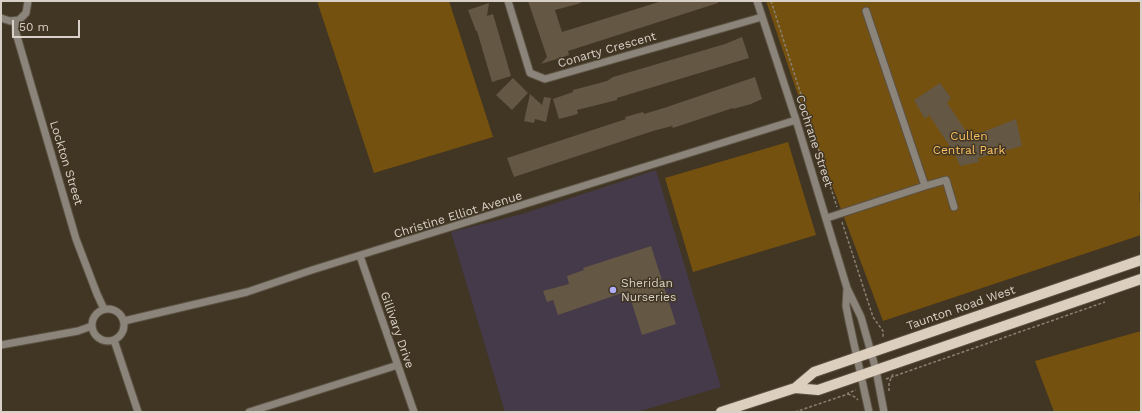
<!DOCTYPE html>
<html>
<head>
<meta charset="utf-8">
<style>
	body { margin:0 }
	#map { position:relative; width:1142px; height:413px; overflow:hidden; background:#413524; font-family:"Work Sans",sans-serif }
	canvas { display:block }
	.frame { position:absolute; inset:0; border:2px solid #d9d1c7; pointer-events:none }
	.scale { position:absolute; left:12px; top:20px; width:68px; height:18px; box-sizing:border-box; border:2px solid #d9d1c7; border-top:0; padding-left:5px; font-size:12px; line-height:14px; white-space:nowrap; color:#d9d1c7; -webkit-text-stroke:3px #413524; paint-order:stroke }
</style>
</head>
<body>
<div id="map">
<canvas width="1142" height="413"></canvas>
<div class="frame"></div>
<div class="scale">50 m</div>
</div>
<script>
const c = document.querySelector('canvas').getContext('2d');
c.lineJoin = 'round';
function fillPath(path, color) {
  c.fillStyle = color;
  c.fill(path, 'evenodd');
}
function shape(rows) {
  const path = new Path2D();
  for (const r of rows) {
    if (r.length === 3) {
      path.moveTo(r[0] + r[2], r[1]);
      path.arc(r[0], r[1], r[2], 0, 2 * Math.PI);
      continue;
    }
    path.moveTo(r[0], r[1]);
    for (let i = 2; i < r.length; i += 2) path.lineTo(r[i], r[i + 1]);
  }
  return path;
}
function trace(path, color, width, dash) {
  c.strokeStyle = color;
  c.lineWidth = width;
  c.lineCap = dash ? 'butt' : 'round';
  c.setLineDash(dash || []);
  c.stroke(path);
}
function write(font, color, halo, rows, align = 'center') {
  c.font = font + ' "Work Sans",sans-serif';
  c.lineWidth = 3;
  c.setLineDash([]);
  c.textBaseline = 'middle';
  c.strokeStyle = halo;
  c.fillStyle = color;
  for (const [text, x, y, turn = 0] of rows) {
    c.save();
    c.translate(x, y);
    c.rotate((+turn || 0) * Math.PI / 180);
    c.textAlign = isNaN(turn) ? turn : align;
    if (halo) c.strokeText(text, 0, 0);
    c.fillText(text, 0, 0);
    c.restore();
  }
}
fillPath(shape([
	[656,170,721,387,637,412,505,412,451,232,522,214]
]), '#453a4a');
fillPath(shape([
	[317,1,449,1,493,137,374,173],
	[766,1,1141,1,1141,235,883,321,797,92],
	[788,142,816,235,693,272,665,178],
	[1141,331,1141,412,1054,412,1035,361]
]), '#75510f');
trace(shape([
	[1141,193,1141,201]
]), '#01242a', 2.5);
fillPath(shape([
	[528,1,580,1,581,3,555,10,562,32,662,1,718,1,718,3,568,51,569,55,541,64,547,57],
	[489,3,487,16,493,14,511,76,492,82,477,31,476,31,468,10],
	[742,37,749,58,617,98,617,100,577,110,578,114,559,119,553,99,573,92,573,90,607,81,613,77,725,44],
	[755,77,762,99,751,104,733,109,733,108,673,128,672,126,653,131,514,177,507,158,626,119,625,117,643,112,644,114,664,108],
	[513,78,528,93,512,110,496,95],
	[940,83,951,98,947,103,970,137,1016,119,1022,146,978,158,979,162,960,166,955,154,929,115,925,119,914,100],
	[530,94,542,105,544,97,551,98,546,122,535,119,534,123,524,121],
	[651,246,676,324,642,335,628,291,558,315,553,300,547,302,543,291,569,284,567,276,584,270,583,268]
]), '#645744');
const minor = shape([
	[508,1,530,73,545,79,762,17],
	[757,1,796,120,847,288,861,317,876,370,884,412],
	[1,18,10,21,19,20,26,13,28,1],
	[15,21,16,33,76,239,97,294,104,309],
	[925,186,946,180,954,207],
	[827,218,925,186,866,11],
	[360,256,414,412],
	[847,288,846,306,849,321,869,412],
	[108,325,16],
	[124,321,247,292,312,270,796,120],
	[114,340,138,412],
	[1,345,78,331,92,326],
	[249,412,398,365]
]);
const major = shape([
	[795,388,814,372,1141,260],
	[721,412,795,388,818,390,1141,279]
]);
trace(minor, '#5c5141', 9);
trace(major, '#5c5141', 12);
trace(shape([
	[771,1,837,207],
	[842,222,873,317,883,331,883,338],
	[886,379,1105,302],
	[889,391,889,383,893,374],
	[848,394,855,397,858,400],
	[795,412,848,394,848,393,856,390]
]), '#8a8073', 1.5, [3, 2]);
trace(minor, '#8a847b', 7);
trace(major, '#ddcfbe', 10);
for (const [x, y, r, color] of [
	[613,290,4,"#b0adfa"]
]) {
  const dot = new Path2D();
  dot.arc(x, y, r, 0, 2 * Math.PI);
  c.fillStyle = color;
  c.fill(dot);
  trace(dot, '#413524', 1.5);
}
write('12px', '#d9d1c7', '#413524', [
	["Conarty Crescent",607,50,-16],
	["Cochrane Street",814,141,72],
	["Lockton Street",66,163,73],
	["Christine Elliot Avenue",458,215,-17],
	["Taunton Road West",961,308,-19],
	["Gillivary Drive",397,330,71]
]);
write('12px', '#fbc061', '#413524', [
	["Cullen",969,136],
	["Central Park",969,150]
]);
write('12px', '#d9d1c7', '#413524', [
	["Sheridan",621,283],
	["Nurseries",621,297]
], 'left');
</script>
</body>
</html>
